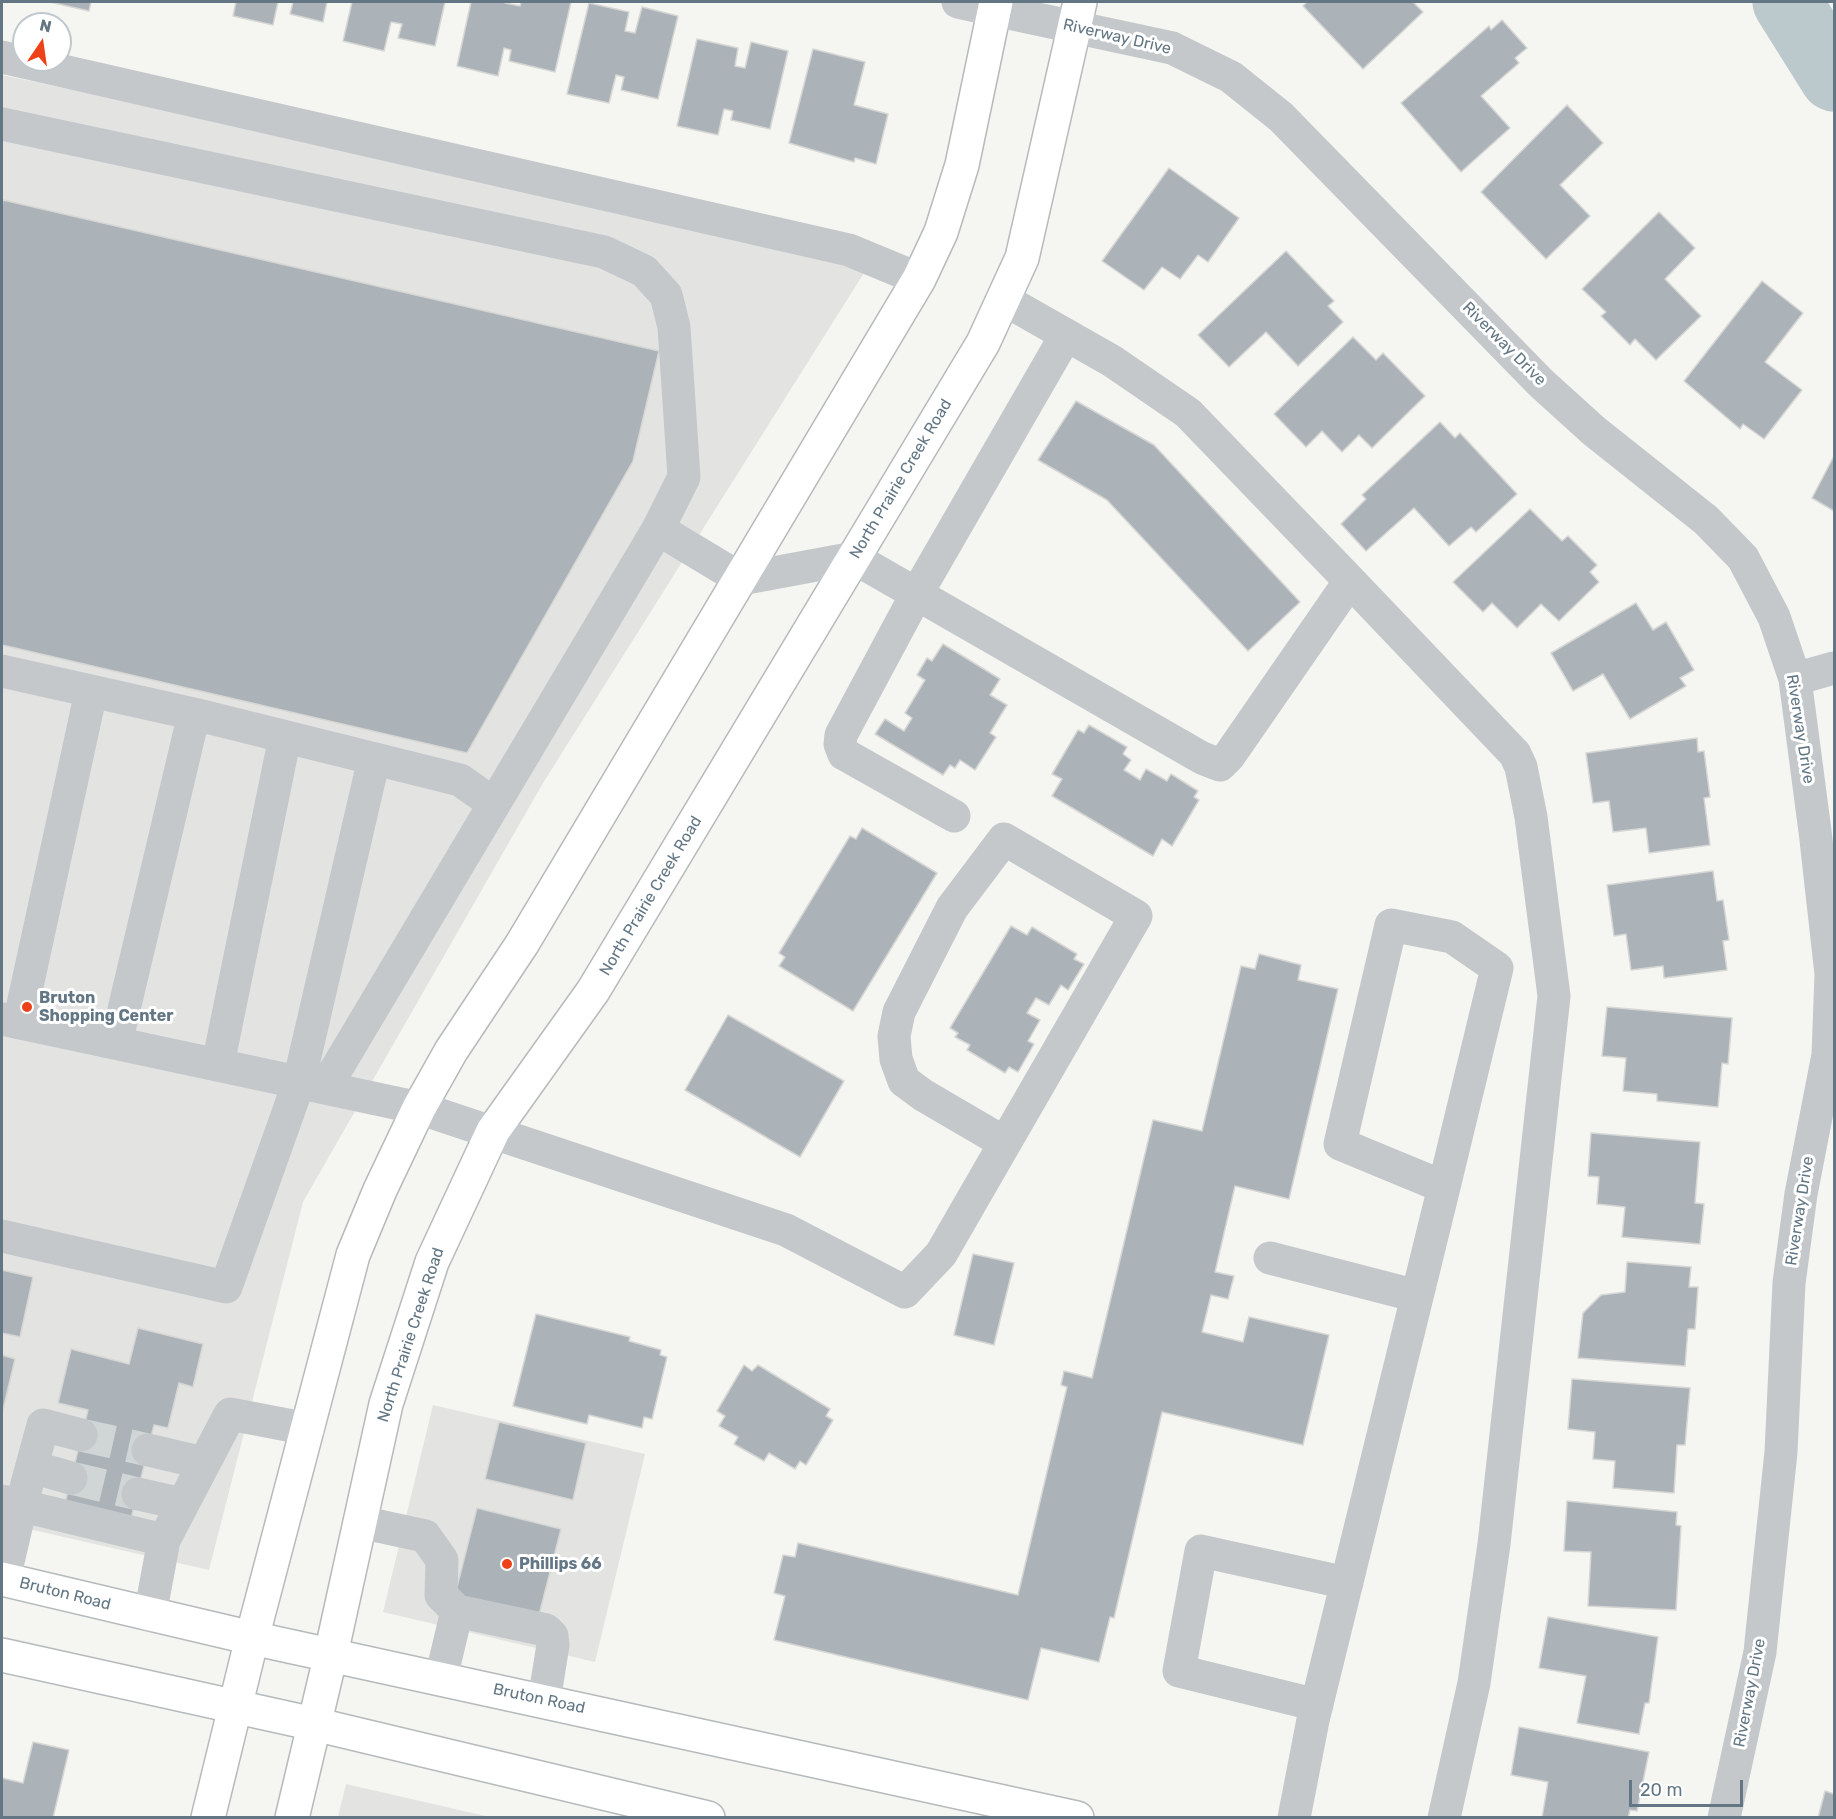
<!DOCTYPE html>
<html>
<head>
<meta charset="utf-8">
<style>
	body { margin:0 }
	#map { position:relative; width:1836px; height:1819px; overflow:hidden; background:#f5f5f1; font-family:Rubik,sans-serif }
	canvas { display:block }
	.frame { position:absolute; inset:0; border:3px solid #627684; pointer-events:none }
	.north { position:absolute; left:12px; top:12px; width:60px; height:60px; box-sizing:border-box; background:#fff; border:2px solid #c0c8ce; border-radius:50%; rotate:13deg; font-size:16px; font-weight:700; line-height:24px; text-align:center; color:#627684 }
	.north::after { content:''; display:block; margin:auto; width:21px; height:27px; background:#ed4219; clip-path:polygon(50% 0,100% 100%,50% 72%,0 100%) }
	.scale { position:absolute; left:1629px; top:1780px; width:114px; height:27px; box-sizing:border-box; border:3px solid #627684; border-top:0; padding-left:8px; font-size:18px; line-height:21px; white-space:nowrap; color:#627684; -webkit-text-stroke:4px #fff; paint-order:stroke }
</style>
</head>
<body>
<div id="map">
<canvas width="1836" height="1819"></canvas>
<div class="frame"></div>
<div class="north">N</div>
<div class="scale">20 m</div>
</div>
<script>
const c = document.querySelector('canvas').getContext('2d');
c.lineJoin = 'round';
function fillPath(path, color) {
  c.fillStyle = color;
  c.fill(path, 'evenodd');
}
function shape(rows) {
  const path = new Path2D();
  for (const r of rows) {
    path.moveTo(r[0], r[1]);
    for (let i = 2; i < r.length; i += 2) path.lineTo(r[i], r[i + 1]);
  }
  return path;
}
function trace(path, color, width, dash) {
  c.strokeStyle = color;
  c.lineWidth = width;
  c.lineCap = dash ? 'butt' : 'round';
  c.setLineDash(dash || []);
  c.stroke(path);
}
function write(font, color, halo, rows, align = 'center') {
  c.font = font + ' Rubik,sans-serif';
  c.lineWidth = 6;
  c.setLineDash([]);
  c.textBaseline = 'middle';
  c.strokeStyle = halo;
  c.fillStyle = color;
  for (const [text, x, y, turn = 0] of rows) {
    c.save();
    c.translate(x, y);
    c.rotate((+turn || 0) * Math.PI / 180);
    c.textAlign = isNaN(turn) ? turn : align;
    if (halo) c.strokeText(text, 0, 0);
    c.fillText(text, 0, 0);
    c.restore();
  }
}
fillPath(shape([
	[2,75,874,257,543,783,303,1202,209,1570,2,1523],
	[433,1405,645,1454,595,1662,383,1612],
	[346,1784,490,1817,338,1817]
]), '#e3e4e2');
trace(shape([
	[1787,2,1834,77]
]), '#bbc8cc', 69);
const building = shape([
	[50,2,91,2,89,11,50,2],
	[236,2,278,2,273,25,233,16,236,2],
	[293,2,327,2,323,22,290,14,293,2],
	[352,2,445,2,435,46,398,38,402,24,391,22,384,51,343,41,352,2],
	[471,2,505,2,505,3,520,6,521,2,571,2,555,72,509,61,511,50,504,48,498,76,457,66,471,2],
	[1307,2,1413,2,1423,12,1363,69,1303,6,1307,2],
	[589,3,629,12,625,31,635,33,642,7,678,16,658,99,621,90,624,77,616,75,609,103,567,94,589,3],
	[1502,20,1527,48,1515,58,1519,63,1481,96,1510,128,1461,172,1401,103,1489,26,1491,30,1502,20],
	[697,39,738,48,735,66,745,68,751,42,788,51,770,129,731,120,733,111,724,109,718,135,677,126,697,39],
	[813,49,865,62,854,105,888,114,876,164,855,158,854,162,789,143,813,49],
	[1567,105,1603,143,1560,185,1590,216,1546,259,1481,192,1567,105],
	[1169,168,1239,218,1208,262,1198,255,1180,279,1162,267,1144,290,1102,261,1169,168],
	[3,200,659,351,633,461,467,753,2,645,2,207,3,200],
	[1659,212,1695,248,1665,279,1701,316,1656,360,1635,339,1630,345,1601,316,1606,312,1582,289,1659,212],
	[1286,251,1334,301,1328,306,1343,322,1298,366,1266,332,1229,367,1198,335,1286,251],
	[1762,281,1803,313,1765,362,1802,390,1764,439,1743,424,1740,429,1684,381,1762,281],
	[1353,337,1376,360,1383,353,1425,396,1372,448,1359,435,1342,452,1322,431,1306,447,1274,414,1353,337],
	[1076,401,1154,445,1300,602,1248,651,1107,500,1038,460,1076,401],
	[1440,422,1455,438,1460,433,1517,494,1476,532,1471,527,1449,546,1414,508,1366,551,1341,524,1366,499,1362,495,1440,422],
	[1834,456,1834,511,1812,498,1834,456],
	[1530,509,1562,541,1568,536,1597,565,1590,572,1599,582,1559,621,1541,604,1517,628,1492,603,1483,612,1453,582,1530,509],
	[1636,603,1653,630,1666,622,1694,670,1680,678,1686,686,1630,719,1603,674,1573,691,1551,653,1636,603],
	[943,644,1000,679,990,695,1007,705,990,733,996,737,975,770,960,760,955,768,950,765,943,775,875,734,885,719,904,731,912,718,905,713,925,680,917,675,927,658,932,661,943,644],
	[1089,725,1127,747,1123,754,1131,760,1124,770,1140,780,1146,769,1167,781,1171,774,1198,791,1194,797,1199,800,1172,846,1162,839,1153,856,1052,796,1062,779,1052,774,1078,730,1084,733,1089,725],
	[1697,738,1698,752,1704,751,1710,797,1704,798,1710,845,1649,853,1646,828,1613,832,1609,801,1593,803,1586,753,1697,738],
	[862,828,937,873,853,1011,779,966,785,957,779,953,850,836,856,839,862,828],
	[1713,871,1717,901,1723,900,1729,940,1723,941,1727,970,1664,978,1663,966,1631,970,1626,934,1614,936,1607,885,1713,871],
	[1011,926,1027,935,1032,927,1077,954,1074,959,1084,964,1068,990,1061,985,1049,1005,1036,998,1027,1013,1040,1020,1028,1041,1034,1044,1018,1072,1009,1067,1005,1073,967,1050,970,1045,955,1037,958,1033,950,1028,1011,926],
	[1259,954,1301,965,1298,980,1338,989,1289,1199,1235,1186,1215,1272,1234,1276,1228,1299,1211,1295,1202,1332,1243,1342,1249,1317,1329,1335,1303,1445,1162,1412,1114,1618,1110,1617,1099,1662,1041,1648,1028,1700,774,1640,785,1596,774,1593,783,1555,795,1557,798,1543,1018,1595,1067,1387,1061,1385,1064,1371,1092,1378,1153,1120,1202,1131,1241,966,1255,969,1259,954],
	[1607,1007,1732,1018,1728,1064,1722,1063,1718,1107,1657,1101,1657,1094,1623,1091,1626,1058,1602,1056,1607,1007],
	[728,1015,844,1081,800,1157,685,1090,728,1015],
	[1591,1133,1700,1142,1695,1203,1704,1204,1700,1244,1622,1237,1625,1207,1597,1204,1599,1177,1588,1176,1591,1133],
	[973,1254,1014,1263,994,1345,954,1335,973,1254],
	[1627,1262,1691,1267,1689,1287,1698,1287,1695,1329,1688,1329,1685,1366,1578,1358,1583,1313,1601,1295,1625,1292,1627,1262],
	[2,1270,33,1277,20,1337,2,1333,2,1270],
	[536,1314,630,1337,629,1341,661,1350,660,1355,667,1357,652,1419,644,1417,642,1428,589,1415,587,1424,513,1406,536,1314],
	[138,1328,203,1344,193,1387,179,1383,168,1428,154,1425,130,1523,64,1507,88,1410,58,1403,71,1349,129,1364,138,1328],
	[2,1355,15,1359,2,1414,2,1355],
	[744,1365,752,1371,758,1365,830,1409,826,1416,833,1420,806,1465,800,1461,795,1469,769,1453,764,1461,734,1444,738,1437,719,1426,725,1416,717,1411,744,1365],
	[1572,1379,1690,1388,1685,1445,1677,1445,1674,1493,1613,1488,1615,1461,1593,1459,1595,1432,1568,1429,1572,1379],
	[499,1422,586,1443,573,1500,485,1479,499,1422],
	[1567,1501,1677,1512,1676,1525,1681,1526,1676,1610,1588,1606,1591,1552,1564,1551,1567,1501],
	[477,1508,561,1529,538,1619,454,1599,477,1508],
	[1548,1617,1658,1637,1649,1703,1645,1703,1639,1734,1577,1723,1586,1676,1539,1668,1548,1617],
	[1519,1727,1649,1752,1637,1811,1630,1810,1628,1818,1542,1818,1548,1782,1511,1775,1519,1727],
	[33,1742,69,1750,53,1818,2,1818,2,1778,23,1783,33,1742],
	[1825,1791,1834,1794,1834,1818,1818,1818,1825,1791]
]);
fillPath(building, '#abb3b9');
trace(building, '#d6d6d4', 1.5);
trace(shape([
	[81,1435,148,1450],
	[71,1478,138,1494]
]), '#d0d5d6', 33, [33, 16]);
const major = shape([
	[2,1579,252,1638,1077,1818],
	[2,1655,314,1724,708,1818],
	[208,1818,252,1638,353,1255,380,1190,419,1108,451,1051,522,944,919,279,941,232,962,165,996,2],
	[292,1818,331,1654,386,1404,432,1262,493,1131,593,991,983,343,1022,258,1080,2]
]);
trace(major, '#b5babd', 36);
trace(shape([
	[958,2,1172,48,1231,77,1281,117,1541,383,1594,431,1706,520,1743,558,1774,617,1795,679,1815,831,1831,974,1828,1055,1801,1194,1789,1283,1781,1452,1760,1652,1724,1818],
	[2,57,849,250,919,279],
	[2,124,604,252,644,271,666,295,674,327,684,477,658,529,325,1088],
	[1003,299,1112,361,1188,413,1350,581,1515,754,1521,767,1531,817,1554,996,1494,1544,1474,1683,1444,1818],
	[658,529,741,579,854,558,1202,758,1220,765,1229,756,1350,581],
	[2,671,194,714,460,780,494,804],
	[1795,679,1834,668],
	[954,816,844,754,840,744,841,735,916,595,1066,335],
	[2,1019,419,1108,786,1230,905,1292,941,1254,1005,1143,1136,916,1004,839,952,908,899,1012,894,1036,896,1059,904,1081,923,1095,1005,1143],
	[19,1023,91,692],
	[116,1043,194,714],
	[218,1064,285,737],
	[2,1236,226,1287,299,1082,374,759],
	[1270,1258,1417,1296],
	[148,1450,204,1463],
	[32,1467,71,1478],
	[138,1494,183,1504],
	[2,1501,164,1540,230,1414,308,1429],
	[360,1522,425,1536,442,1560,441,1595,457,1611,441,1678],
	[4,1579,21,1506,43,1425,81,1435],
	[457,1611,546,1630,552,1636,553,1645,544,1701],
	[150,1615,164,1540],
	[1317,1705,1179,1671,1201,1551,1347,1583],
	[1294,1818,1313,1720,1444,1187,1497,968,1452,937,1391,925,1340,1144,1444,1187]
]), '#c4c8cb', 33);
trace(major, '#fff', 33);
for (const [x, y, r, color] of [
	[27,1007,6,"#ed4219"],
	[507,1564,6,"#ed4219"]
]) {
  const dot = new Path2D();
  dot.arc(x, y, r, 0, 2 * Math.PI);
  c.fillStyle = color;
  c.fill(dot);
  trace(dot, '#fff', 2);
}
write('16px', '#627684', '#fff', [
	["Riverway Drive",1117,37,13],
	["Riverway Drive",1504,344,45],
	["North Prairie Creek Road",901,479,-59],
	["Riverway Drive",1800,729,81],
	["North Prairie Creek Road",651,896,-59],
	["Riverway Drive",1800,1211,-81],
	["North Prairie Creek Road",411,1335,-72],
	["Bruton Road",65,1594,14],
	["Riverway Drive",1750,1693,-79],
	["Bruton Road",539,1699,12]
]);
write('bold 16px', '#627684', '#fff', [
	["Bruton",39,998],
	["Shopping Center",39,1016],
	["Phillips 66",519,1564]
], 'left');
</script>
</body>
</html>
